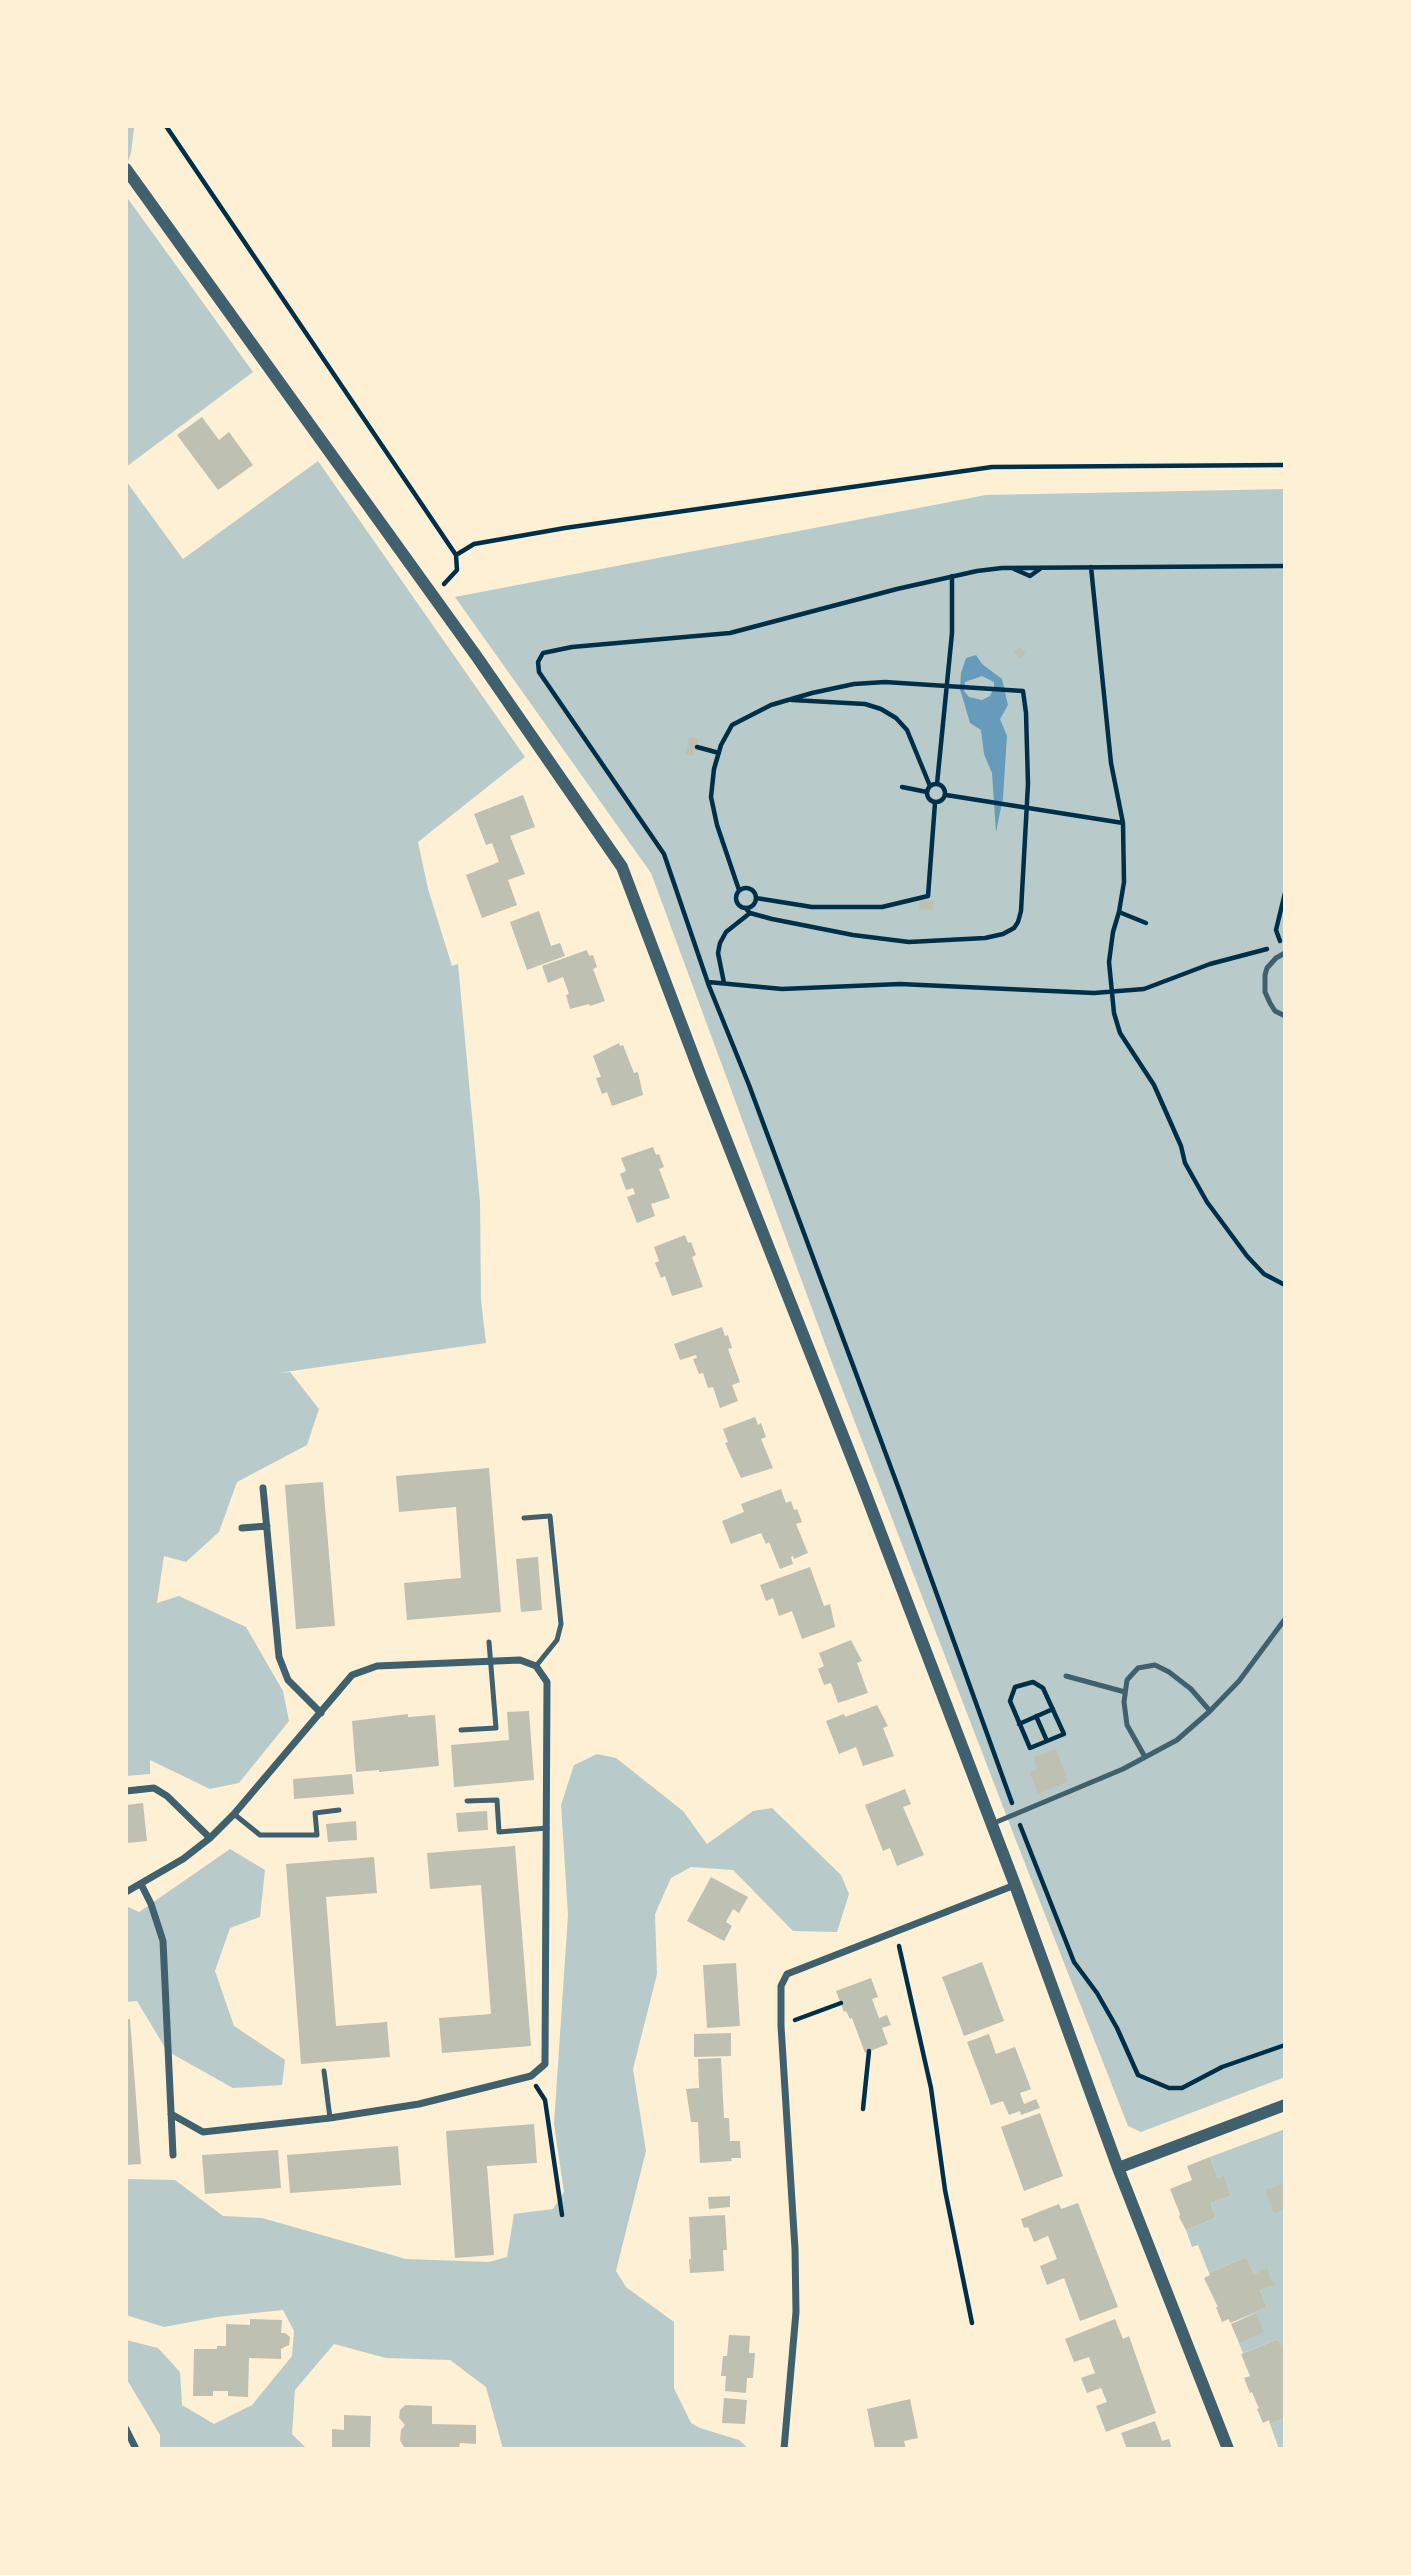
<!DOCTYPE html>
<html>
<head>
<meta charset="utf-8">
<style>
	body { margin:0 }
	#map { position:relative; width:1411px; height:2575px; overflow:hidden; background:#fdf0d5; font-family:"Open Sans",sans-serif }
	canvas { display:block }
	.frame { position:absolute; inset:0; border:128px solid #fdf0d5; pointer-events:none }
</style>
</head>
<body>
<div id="map">
<canvas width="1411" height="2575"></canvas>
<div class="frame"></div>
</div>
<script>
const c = document.querySelector('canvas').getContext('2d');
c.lineJoin = 'round';
function fillPath(path, color) {
  c.fillStyle = color;
  c.fill(path, 'evenodd');
}
function shape(rows) {
  const path = new Path2D();
  for (const r of rows) {
    if (r.length === 3) {
      path.moveTo(r[0] + r[2], r[1]);
      path.arc(r[0], r[1], r[2], 0, 2 * Math.PI);
      continue;
    }
    path.moveTo(r[0], r[1]);
    for (let i = 2; i < r.length; i += 2) path.lineTo(r[i], r[i + 1]);
  }
  return path;
}
function trace(path, color, width, dash) {
  c.strokeStyle = color;
  c.lineWidth = width;
  c.lineCap = dash ? 'butt' : 'round';
  c.setLineDash(dash || []);
  c.stroke(path);
}
fillPath(shape([
	[126,126,133,126,134,129,131,153,126,167],
	[126,196,253,372,126,467],
	[318,461,525,757,418,842,428,889,452,966,458,964,480,1202,481,1300,486,1343,278,1373,290,1372,319,1409,307,1445,237,1482,219,1532,186,1562,164,1556,157,1603,179,1596,246,1627,283,1691,289,1721,239,1783,210,1789,150,1760,150,1774,126,1776,126,481,183,559],
	[1285,489,1285,2077,1141,2132,1128,2126,1015,1838,831,1360,651,873,455,597,986,495],
	[597,1754,616,1758,683,1811,707,1844,753,1811,772,1808,841,1875,849,1894,837,1932,793,1931,733,1870,691,1867,671,1878,655,1914,657,1974,633,2069,646,2151,616,2271,626,2287,674,2322,674,2388,691,2423,700,2428,739,2440,749,2449,503,2449,486,2387,450,2360,386,2358,334,2344,295,2390,292,2434,307,2449,160,2449,160,2435,126,2378,126,2340,158,2348,180,2372,182,2405,214,2424,252,2405,292,2356,294,2331,283,2310,217,2317,164,2327,126,2315,126,2179,175,2180,223,2216,262,2218,406,2259,489,2262,507,2257,514,2214,553,2209,564,2192,554,2124,568,1915,561,1805,574,1765],
	[230,1849,265,1870,260,1917,230,1928,215,1971,234,2026,285,2060,282,2085,233,2088,167,2051,137,2001,126,2002,126,1906,139,1912],
	[1285,2129,1285,2355,1278,2339,1243,2353,1239,2343,1256,2313,1230,2323,1267,2307,1260,2290,1273,2285,1266,2269,1254,2274,1246,2257,1209,2273,1198,2245,1192,2247,1186,2230,1216,2218,1211,2203,1231,2196,1224,2177,1218,2178,1210,2157],
	[1285,2418,1285,2449,1279,2449,1270,2424]
]), '#b9caca');
fillPath(shape([
	[976,655,982,664,1002,679,1008,705,1000,719,1007,736,1003,798,996,832,992,773,984,754,981,730,970,723,960,689,961,673,966,658],
	[982,676,994,682,994,687,990,696,982,700,969,697,964,691,965,682]
]), '#669bbc');
fillPath(shape([
	[202,417,219,440,229,432,253,465,218,490,177,435],
	[1020,647,1026,653,1020,659,1014,652],
	[689,737,698,739,694,756,685,754],
	[523,795,535,827,510,836,525,874,508,880,517,905,482,918,466,875,499,862,492,843,486,845,474,814],
	[920,899,933,901,933,910,919,909],
	[539,911,551,946,560,943,565,956,527,970,510,922],
	[587,950,589,956,593,955,597,967,593,969,605,1001,590,1006,589,1004,570,1009,566,995,569,994,563,977,548,983,542,966],
	[619,1043,620,1046,623,1045,634,1073,638,1072,643,1095,612,1106,607,1092,602,1094,596,1078,601,1077,593,1056],
	[653,1147,656,1155,659,1154,664,1167,659,1169,670,1198,651,1204,655,1216,637,1223,627,1197,635,1194,633,1188,626,1190,620,1174,626,1171,621,1158],
	[685,1235,688,1243,691,1242,696,1255,692,1257,703,1287,672,1296,665,1276,661,1278,655,1263,659,1261,654,1247],
	[722,1327,725,1336,728,1335,732,1348,728,1349,740,1382,732,1385,738,1401,720,1408,713,1387,708,1388,703,1373,699,1374,693,1359,697,1358,696,1355,680,1360,674,1344],
	[755,1417,758,1425,761,1423,766,1437,761,1439,773,1468,741,1478,725,1443,728,1442,723,1429],
	[489,1468,501,1612,407,1620,404,1583,461,1578,456,1507,399,1512,396,1476],
	[323,1482,335,1626,296,1629,285,1485],
	[781,1489,786,1503,791,1501,794,1510,797,1509,802,1522,796,1524,808,1553,794,1559,793,1556,791,1557,793,1564,780,1569,769,1542,766,1544,761,1533,731,1544,722,1521,744,1512,741,1504],
	[538,1557,542,1610,521,1612,516,1559],
	[810,1567,824,1606,830,1604,835,1627,802,1639,792,1611,779,1616,773,1598,766,1601,760,1585],
	[851,1640,862,1661,857,1663,868,1693,838,1703,831,1683,824,1685,818,1669,824,1666,819,1653],
	[877,1705,888,1726,883,1728,894,1756,863,1766,856,1747,839,1754,826,1721,844,1714,845,1717],
	[529,1711,534,1780,454,1787,451,1745,509,1740,507,1712],
	[408,1714,408,1717,435,1715,439,1766,379,1772,379,1770,356,1772,352,1721],
	[1056,1749,1068,1782,1038,1794,1030,1772,1037,1769,1033,1758],
	[352,1774,354,1794,294,1799,293,1779],
	[905,1789,911,1804,903,1807,924,1855,897,1866,890,1848,883,1851,865,1805],
	[143,1803,147,1841,126,1843,126,1805],
	[487,1811,488,1830,458,1832,456,1813],
	[356,1821,357,1840,328,1842,326,1824],
	[515,1846,531,2046,442,2053,439,2018,491,2014,481,1885,430,1889,427,1853],
	[374,1857,377,1893,326,1897,336,2026,387,2022,390,2057,301,2064,286,1864],
	[711,1877,748,1897,739,1913,733,1909,726,1922,732,1926,724,1941,687,1921],
	[982,1962,1004,2021,964,2036,942,1977],
	[736,1963,740,2026,707,2028,703,1965],
	[871,1978,878,1997,872,1999,879,2018,887,2015,891,2025,882,2028,888,2044,865,2053,852,2018,850,2019,846,2011,844,2012,836,1991],
	[126,2019,130,2019,141,2164,126,2165],
	[731,2033,731,2056,694,2057,694,2034],
	[989,2034,996,2054,1015,2047,1031,2089,1020,2093,1024,2104,1036,2099,1040,2108,1021,2115,1020,2111,1009,2115,1003,2101,991,2105,967,2042],
	[721,2058,724,2118,729,2118,730,2141,740,2141,741,2158,731,2158,732,2161,700,2163,698,2122,691,2122,686,2089,699,2088,698,2059],
	[1040,2113,1063,2176,1024,2191,1001,2127],
	[534,2124,537,2163,487,2166,494,2255,455,2258,446,2131],
	[398,2146,401,2185,290,2193,287,2155],
	[278,2150,281,2188,205,2194,202,2155],
	[1210,2157,1218,2178,1224,2176,1231,2196,1211,2203,1216,2218,1186,2230,1179,2217,1180,2214,1170,2189,1192,2180,1187,2166],
	[1285,2183,1285,2209,1274,2213,1265,2190],
	[730,2196,730,2207,709,2209,708,2197],
	[1078,2203,1118,2307,1080,2321,1064,2278,1047,2285,1040,2266,1057,2259,1048,2236,1034,2242,1028,2227,1024,2228,1021,2219,1059,2204,1061,2209],
	[725,2215,727,2250,723,2250,724,2271,690,2273,689,2259,691,2259,689,2217],
	[1246,2257,1254,2274,1267,2268,1270,2276,1274,2285,1260,2290,1267,2307,1230,2323,1229,2319,1222,2322,1216,2307,1218,2307,1216,2303,1204,2278,1210,2275,1209,2273],
	[1256,2313,1264,2332,1239,2343,1231,2324],
	[250,2319,282,2320,281,2333,285,2333,290,2337,289,2345,281,2349,281,2359,249,2358,248,2397,228,2396,228,2391,213,2391,213,2396,193,2396,194,2349,217,2349,217,2346,226,2346,226,2324,250,2325],
	[1115,2319,1123,2339,1129,2336,1156,2413,1106,2432,1096,2406,1107,2402,1101,2388,1087,2393,1081,2378,1095,2373,1089,2357,1074,2362,1065,2339],
	[729,2335,750,2336,749,2353,755,2353,753,2378,747,2378,746,2393,725,2391,726,2376,721,2376,723,2356,727,2356],
	[1278,2339,1285,2354,1285,2418,1270,2424,1269,2420,1263,2423,1257,2409,1259,2408,1257,2404,1252,2392,1250,2393,1244,2378,1250,2376,1241,2354],
	[724,2398,747,2400,745,2424,722,2423],
	[910,2399,918,2438,904,2441,906,2449,875,2449,867,2409],
	[405,2405,432,2406,432,2424,476,2425,476,2444,460,2443,459,2449,405,2449,400,2440,401,2430,405,2425,399,2418,400,2410],
	[344,2415,371,2416,370,2449,332,2449,332,2429,344,2430],
	[1155,2421,1162,2441,1169,2439,1172,2449,1127,2449,1121,2433]
]), '#bec0b2');
trace(shape([
	[166,126,456,555,457,570,444,584],
	[456,555,474,544,565,528,992,467,1285,465],
	[1091,567,1111,763,1123,823,1124,882,1119,912,1113,932,1109,962,1114,1013,1120,1033,1154,1085,1181,1146,1185,1163,1207,1202,1247,1256,1264,1274,1285,1285],
	[1014,569,1030,576,1040,569],
	[792,700,865,704,881,709,896,718,907,730,930,786],
	[697,747,719,753],
	[936,793,9],
	[937,784,952,633,952,576],
	[902,787,927,792],
	[946,795,1123,823],
	[746,898,10],
	[739,890,717,825,711,797,714,769,721,745,732,725,771,705,812,693,854,684,885,682,1023,691,1026,713,1028,784,1021,911,1018,922,1014,928,1003,934,985,938,909,942,853,935,772,919,750,913,745,908],
	[756,898,812,907,882,907,928,896,935,803],
	[1119,912,1146,923],
	[1280,941,1276,930,1285,893],
	[708,982,782,989,900,984,1094,993,1144,989,1210,964,1267,949],
	[724,983,718,953,720,943,726,932,750,913],
	[1033,1682,1043,1688,1064,1734,1030,1748,1010,1701,1015,1687,1033,1682],
	[1036,1716,1047,1741],
	[1019,1724,1053,1709],
	[1012,1803,900,1492,749,1085,709,986,664,854,539,672,538,662,543,653,572,647,730,633,897,589,977,571,1002,568,1285,566],
	[1020,1825,1074,1962,1097,1993,1117,2028,1138,2075,1169,2088,1182,2088,1222,2067,1285,2045],
	[899,1946,931,2088,945,2190,972,2323],
	[795,2020,841,2003],
	[536,2086,545,2100,562,2215],
	[863,2109,869,2051]
]), '#003049', 4.5);
trace(shape([
	[1285,953,1276,958,1267,968,1265,975,1265,992,1270,1003,1275,1011,1285,1016],
	[524,1518,550,1516,561,1624,557,1640,536,1666],
	[1066,1676,1125,1692],
	[461,1730,496,1728,489,1642],
	[1145,1757,1127,1725,1124,1702,1127,1680,1138,1668,1155,1665,1169,1672,1191,1689,1210,1711],
	[467,1801,497,1800,499,1832,547,1828],
	[234,1814,260,1835,317,1835,315,1813,339,1810],
	[994,1823,1123,1769,1177,1740,1210,1711,1239,1681,1285,1619],
	[324,2071,330,2118]
]), '#3f606c', 5);
trace(shape([
	[263,1488,279,1657,288,1680,321,1713],
	[242,1528,267,1526],
	[126,1791,154,1788,167,1796,210,1838],
	[141,1884,151,1904,163,1941,173,2155],
	[126,1892,183,1859,210,1838,234,1814,352,1675,377,1666,520,1660,536,1666,547,1682,545,2064,531,2076,419,2104,330,2118,203,2132,171,2114],
	[126,2429,136,2449],
	[784,2449,796,2312,795,2249,781,2026,781,1986,787,1974,1015,1885]
]), '#3f606c', 7);
trace(shape([
	[126,169,477,657,622,867,701,1076,862,1484,1015,1885,1118,2168,1228,2449],
	[1118,2168,1285,2105]
]), '#3f606c', 12);
</script>
</body>
</html>
